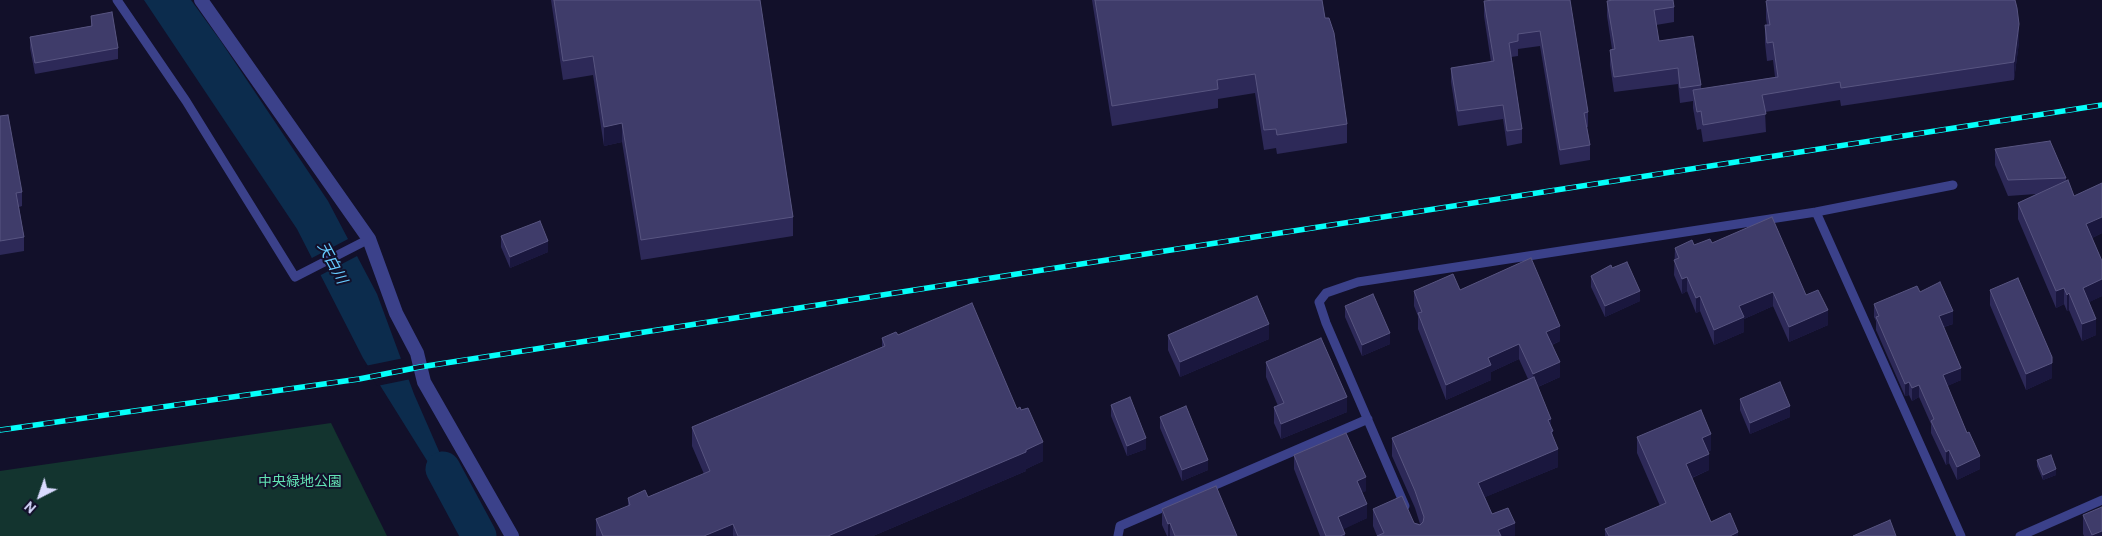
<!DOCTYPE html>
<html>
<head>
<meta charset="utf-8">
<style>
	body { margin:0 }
	#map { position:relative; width:2102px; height:536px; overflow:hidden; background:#12102a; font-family:Cabin,sans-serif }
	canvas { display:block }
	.north { position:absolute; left:15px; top:471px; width:50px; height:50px; -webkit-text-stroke:4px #12102a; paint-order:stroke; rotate:221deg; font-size:14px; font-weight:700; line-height:20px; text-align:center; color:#d9daff }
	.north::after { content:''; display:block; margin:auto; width:18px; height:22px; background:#d9daff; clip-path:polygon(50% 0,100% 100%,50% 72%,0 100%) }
</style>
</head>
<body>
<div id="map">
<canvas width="2102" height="536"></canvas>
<div class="north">N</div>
</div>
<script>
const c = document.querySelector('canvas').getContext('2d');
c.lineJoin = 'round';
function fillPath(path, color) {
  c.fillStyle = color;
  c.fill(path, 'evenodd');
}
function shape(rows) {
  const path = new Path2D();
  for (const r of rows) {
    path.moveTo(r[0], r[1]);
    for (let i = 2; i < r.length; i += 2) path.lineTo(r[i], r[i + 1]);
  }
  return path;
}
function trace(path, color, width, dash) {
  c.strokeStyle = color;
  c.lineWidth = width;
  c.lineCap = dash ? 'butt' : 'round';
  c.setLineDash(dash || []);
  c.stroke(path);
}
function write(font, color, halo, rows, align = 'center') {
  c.font = font + ' Cabin,"Noto Sans JP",sans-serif';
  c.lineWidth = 4;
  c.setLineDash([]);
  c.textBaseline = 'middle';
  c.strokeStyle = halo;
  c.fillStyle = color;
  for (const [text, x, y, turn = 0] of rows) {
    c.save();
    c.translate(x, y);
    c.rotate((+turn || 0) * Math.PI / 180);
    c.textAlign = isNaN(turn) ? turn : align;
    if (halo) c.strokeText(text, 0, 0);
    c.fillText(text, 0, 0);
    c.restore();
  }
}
fillPath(shape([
	[331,423,387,536,0,536,0,471]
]), '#13342f');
fillPath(shape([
	[144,0,191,0,220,40,328,201,377,294,414,394,476,536,474,536,363,358,297,229]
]), '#0c2c4d');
fillPath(shape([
	[350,238,359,255,319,276,310,259],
	[404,358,411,379,377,386,365,366]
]), '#12102a');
trace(shape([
	[443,469,479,536]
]), '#0c2c4d', 35);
trace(shape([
	[117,0,186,101,295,277,369,239],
	[1816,212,1961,536],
	[1405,506,1326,323,1319,302,1326,293,1358,282,1816,212,1953,185],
	[1118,536,1120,526,1368,419],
	[2020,536,2102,500]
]), '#3b418a', 9);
trace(shape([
	[201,0,369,239,396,313,417,353,424,382,512,536]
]), '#3b418a', 14);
const rail = shape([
	[0,430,359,379,420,367,2102,105]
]);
trace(rail, '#05fffa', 5.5);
trace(rail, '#12102a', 4, [11]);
fillPath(shape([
	[551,0,760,0,793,217,793,236,641,260,622,142,604,146,593,75,563,80],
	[1092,0,1322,0,1325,18,1347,124,1347,143,1277,154,1276,148,1264,150,1255,93,1218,99,1218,108,1112,126],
	[1570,0,1588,112,1588,127,1587,127,1590,145,1590,160,1560,165,1540,46,1518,49,1518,56,1511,57,1522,129,1522,143,1507,146,1503,119,1458,126,1451,82,1451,68,1491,62,1484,16,1484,1],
	[1607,1,1674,7,1674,22,1656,25,1659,41,1701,85,1701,89,1775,77,1773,60,1767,61,1765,43,1765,25,1767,25,1766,19,1766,1,2019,42,2014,80,1841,106,1840,100,1765,112,1766,132,1703,142,1701,129,1697,130,1693,108,1693,101,1680,103,1678,84,1614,92,1610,65,1610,50,1612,49,1607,16],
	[91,16,118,48,118,59,35,74,30,48,30,37,91,26],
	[0,116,22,192,22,206,19,207,24,237,24,251,0,255],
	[1995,149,2066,178,2066,181,2074,196,2102,233,2092,238,2102,261,2102,296,2089,302,2096,335,2082,341,2069,310,2067,311,2064,304,2056,308,2018,219,2018,203,2036,194,2008,196,1995,165],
	[501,236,548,252,510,268,501,247],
	[1712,243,1806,295,1828,325,1789,342,1773,306,1744,319,1744,332,1714,345,1700,311,1696,313,1687,291,1682,294,1674,275,1675,248],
	[1591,276,1640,301,1605,317,1591,287],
	[1460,290,1560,341,1552,345,1560,377,1538,387,1551,427,1558,467,1485,497,1492,514,1515,536,1377,536,1373,526,1373,509,1414,523,1420,524,1415,508,1392,456,1392,438,1528,379,1519,359,1491,372,1491,380,1446,400,1418,329,1418,316,1414,306,1414,291],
	[1990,290,2052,378,2026,390,1990,305],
	[1920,292,1953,324,1944,327,1961,380,1947,386,1980,469,1957,480,1949,463,1946,465,1931,433,1931,424,1919,397,1912,401,1909,395,1905,396,1876,330,1876,321,1874,317,1874,304],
	[1345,306,1390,344,1362,356,1345,317],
	[898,335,1017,409,1043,461,1026,469,1026,471,873,536,596,536,596,519,628,506,628,498,648,497,704,474,692,446,692,427,882,347,882,338],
	[1168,335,1269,339,1180,377,1168,350],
	[1266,362,1347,412,1281,439,1274,423,1274,407,1278,406,1266,377],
	[1740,399,1790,417,1750,434,1740,410],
	[1111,405,1146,449,1127,456,1111,416],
	[1160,417,1208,470,1182,481,1160,428],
	[1637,437,1711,450,1708,452,1709,470,1692,478,1711,522,1738,536,1605,536,1605,529,1660,506,1637,453],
	[1294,455,1366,491,1362,492,1367,518,1343,529,1345,536,1320,536,1294,469],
	[2037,460,2056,475,2043,480,2037,466],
	[1162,509,1237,536,1167,536,1162,525],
	[2083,515,2102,536,2084,536,2083,534]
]), '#2d2958');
fillPath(shape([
	[2019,24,2019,42,2014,80,2014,62],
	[622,123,622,142,604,146,604,127],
	[2102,217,2102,233,2086,241,2086,224],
	[548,241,548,252,510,268,510,257],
	[1687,277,1687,291,1682,294,1682,279],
	[2102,279,2102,296,2083,305,2083,288],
	[2064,288,2064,304,2056,308,2056,291],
	[1640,291,1640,301,1605,317,1605,306],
	[1773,292,1773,306,1744,319,1744,332,1714,345,1714,330,1739,306],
	[2069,293,2069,310,2067,311,2067,295],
	[1700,296,1700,311,1696,313,1696,298],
	[1828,310,1828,325,1789,342,1789,327],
	[1953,311,1953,324,1939,328,1939,316],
	[2096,319,2096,335,2082,341,2082,324],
	[1269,324,1269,339,1180,377,1180,362],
	[1560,326,1560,341,1546,347,1546,332],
	[1390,333,1390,344,1362,356,1362,345],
	[1519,344,1519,359,1491,372,1491,380,1446,400,1446,385,1488,358],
	[1560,362,1560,377,1533,389,1533,374],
	[2052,363,2052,378,2026,390,2026,374],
	[1961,368,1961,380,1943,388,1943,375],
	[1909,382,1909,395,1905,396,1905,384],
	[1919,385,1919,397,1912,401,1912,388],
	[1347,397,1347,412,1281,439,1281,424],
	[1790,406,1790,417,1750,434,1750,423],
	[1551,419,1551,432,1553,431,1553,449,1548,420],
	[1711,434,1711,450,1702,454,1702,438],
	[1146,438,1146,449,1127,456,1127,446],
	[1043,442,1043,461,1026,469,1026,471,873,536,828,536],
	[1558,449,1558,467,1478,500,1478,483],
	[1949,450,1949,463,1946,465,1946,452],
	[1709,454,1709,470,1686,480,1686,464],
	[1980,456,1980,469,1957,480,1957,467],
	[1208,460,1208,470,1182,481,1182,470],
	[2056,469,2056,475,2043,480,2043,475],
	[1366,477,1366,491,1357,495,1357,481],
	[1367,504,1367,518,1338,532,1338,517],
	[1170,523,1170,536,1168,536,1168,524],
	[1515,523,1515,536,1498,536,1498,530],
	[733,524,733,536,704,536],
	[2102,531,2102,536,2092,536,2092,535],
	[1738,532,1738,536,1730,536]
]), '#1a173e');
const building = shape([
	[554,0,760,0,793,217,641,240,622,123,604,127,593,56,563,61,554,0],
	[1095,0,1322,0,1325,18,1329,18,1334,33,1347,124,1277,135,1276,129,1264,130,1255,74,1217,80,1218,89,1112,106,1095,0],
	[1494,0,1570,0,1588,112,1584,113,1590,145,1560,150,1540,31,1518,34,1518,41,1509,43,1522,129,1507,131,1503,105,1458,111,1451,68,1494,61,1484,1,1494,0],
	[1613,0,1673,0,1674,7,1654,10,1659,41,1693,36,1701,85,1680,88,1678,68,1614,77,1610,50,1615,49,1607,1,1613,0],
	[1769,0,2015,0,2017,8,2019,24,2014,62,1841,88,1840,82,1762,95,1766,114,1703,125,1701,111,1697,112,1693,90,1778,77,1773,42,1767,43,1765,25,1770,25,1766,1,1769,0],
	[112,12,118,48,35,63,30,37,92,26,91,16,112,12],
	[8,115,22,192,16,193,24,237,0,241,0,116,8,115],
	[2050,141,2066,178,2008,180,1995,149,2050,141],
	[2068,180,2074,196,2102,183,2102,217,2086,224,2102,261,2102,279,2083,288,2096,319,2082,324,2069,293,2067,295,2064,288,2056,291,2018,203,2068,180],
	[1772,217,1806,295,1818,290,1828,310,1789,327,1773,292,1739,306,1744,317,1714,330,1700,296,1696,298,1687,277,1682,279,1674,260,1679,258,1675,248,1692,240,1694,245,1710,239,1712,243,1772,217],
	[540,221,548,241,510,257,501,236,540,221],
	[1531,258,1560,326,1546,332,1560,362,1533,374,1519,344,1488,358,1491,365,1446,385,1418,313,1422,312,1414,291,1453,274,1460,290,1531,258],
	[1627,262,1640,291,1605,306,1591,276,1611,265,1612,268,1627,262],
	[2018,278,2052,357,2052,363,2026,374,1990,290,2018,278],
	[1940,282,1953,311,1939,316,1961,368,1943,375,1967,433,1969,432,1980,456,1957,467,1949,450,1946,452,1931,421,1934,419,1919,385,1912,388,1909,382,1905,384,1876,317,1879,316,1874,304,1917,286,1920,292,1940,282],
	[1373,294,1390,333,1362,345,1345,306,1373,294],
	[1257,296,1269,324,1180,362,1168,335,1257,296],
	[972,303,1017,409,1020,407,1021,410,1028,408,1043,442,1026,450,1026,452,828,536,738,536,733,524,704,536,603,536,596,519,630,505,628,498,645,490,648,497,710,471,692,427,885,346,882,338,896,332,898,335,972,303],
	[1321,338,1347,397,1281,424,1274,407,1284,403,1266,362,1321,338],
	[1534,377,1551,419,1548,420,1553,431,1551,432,1558,449,1478,483,1492,514,1508,508,1515,523,1498,530,1501,536,1377,536,1384,533,1373,509,1402,496,1414,523,1420,525,1423,522,1424,517,1415,491,1392,438,1534,377],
	[1780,382,1790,406,1750,423,1740,399,1780,382],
	[1130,397,1146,438,1127,446,1111,405,1130,397],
	[1186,406,1208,460,1182,470,1160,417,1186,406],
	[1701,410,1711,434,1702,438,1709,454,1686,464,1711,522,1730,513,1738,532,1730,536,1609,536,1605,529,1666,503,1637,437,1701,410],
	[1346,433,1366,477,1357,481,1367,504,1338,517,1345,534,1340,536,1326,536,1294,455,1346,433],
	[2051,455,2056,469,2043,475,2037,460,2051,455],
	[1216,486,1237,536,1175,536,1170,523,1168,524,1162,509,1216,486],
	[2102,507,2102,531,2092,535,2083,515,2102,507],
	[1890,520,1896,536,1853,536,1890,520]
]);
fillPath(building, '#3f3c6a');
trace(building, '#585581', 1);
write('14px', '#62e2b3', '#12102a', [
	["中央緑地公園",300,482]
]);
write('italic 15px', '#67cbff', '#12102a', [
	["天白川",332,263,62]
]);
</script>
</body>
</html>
